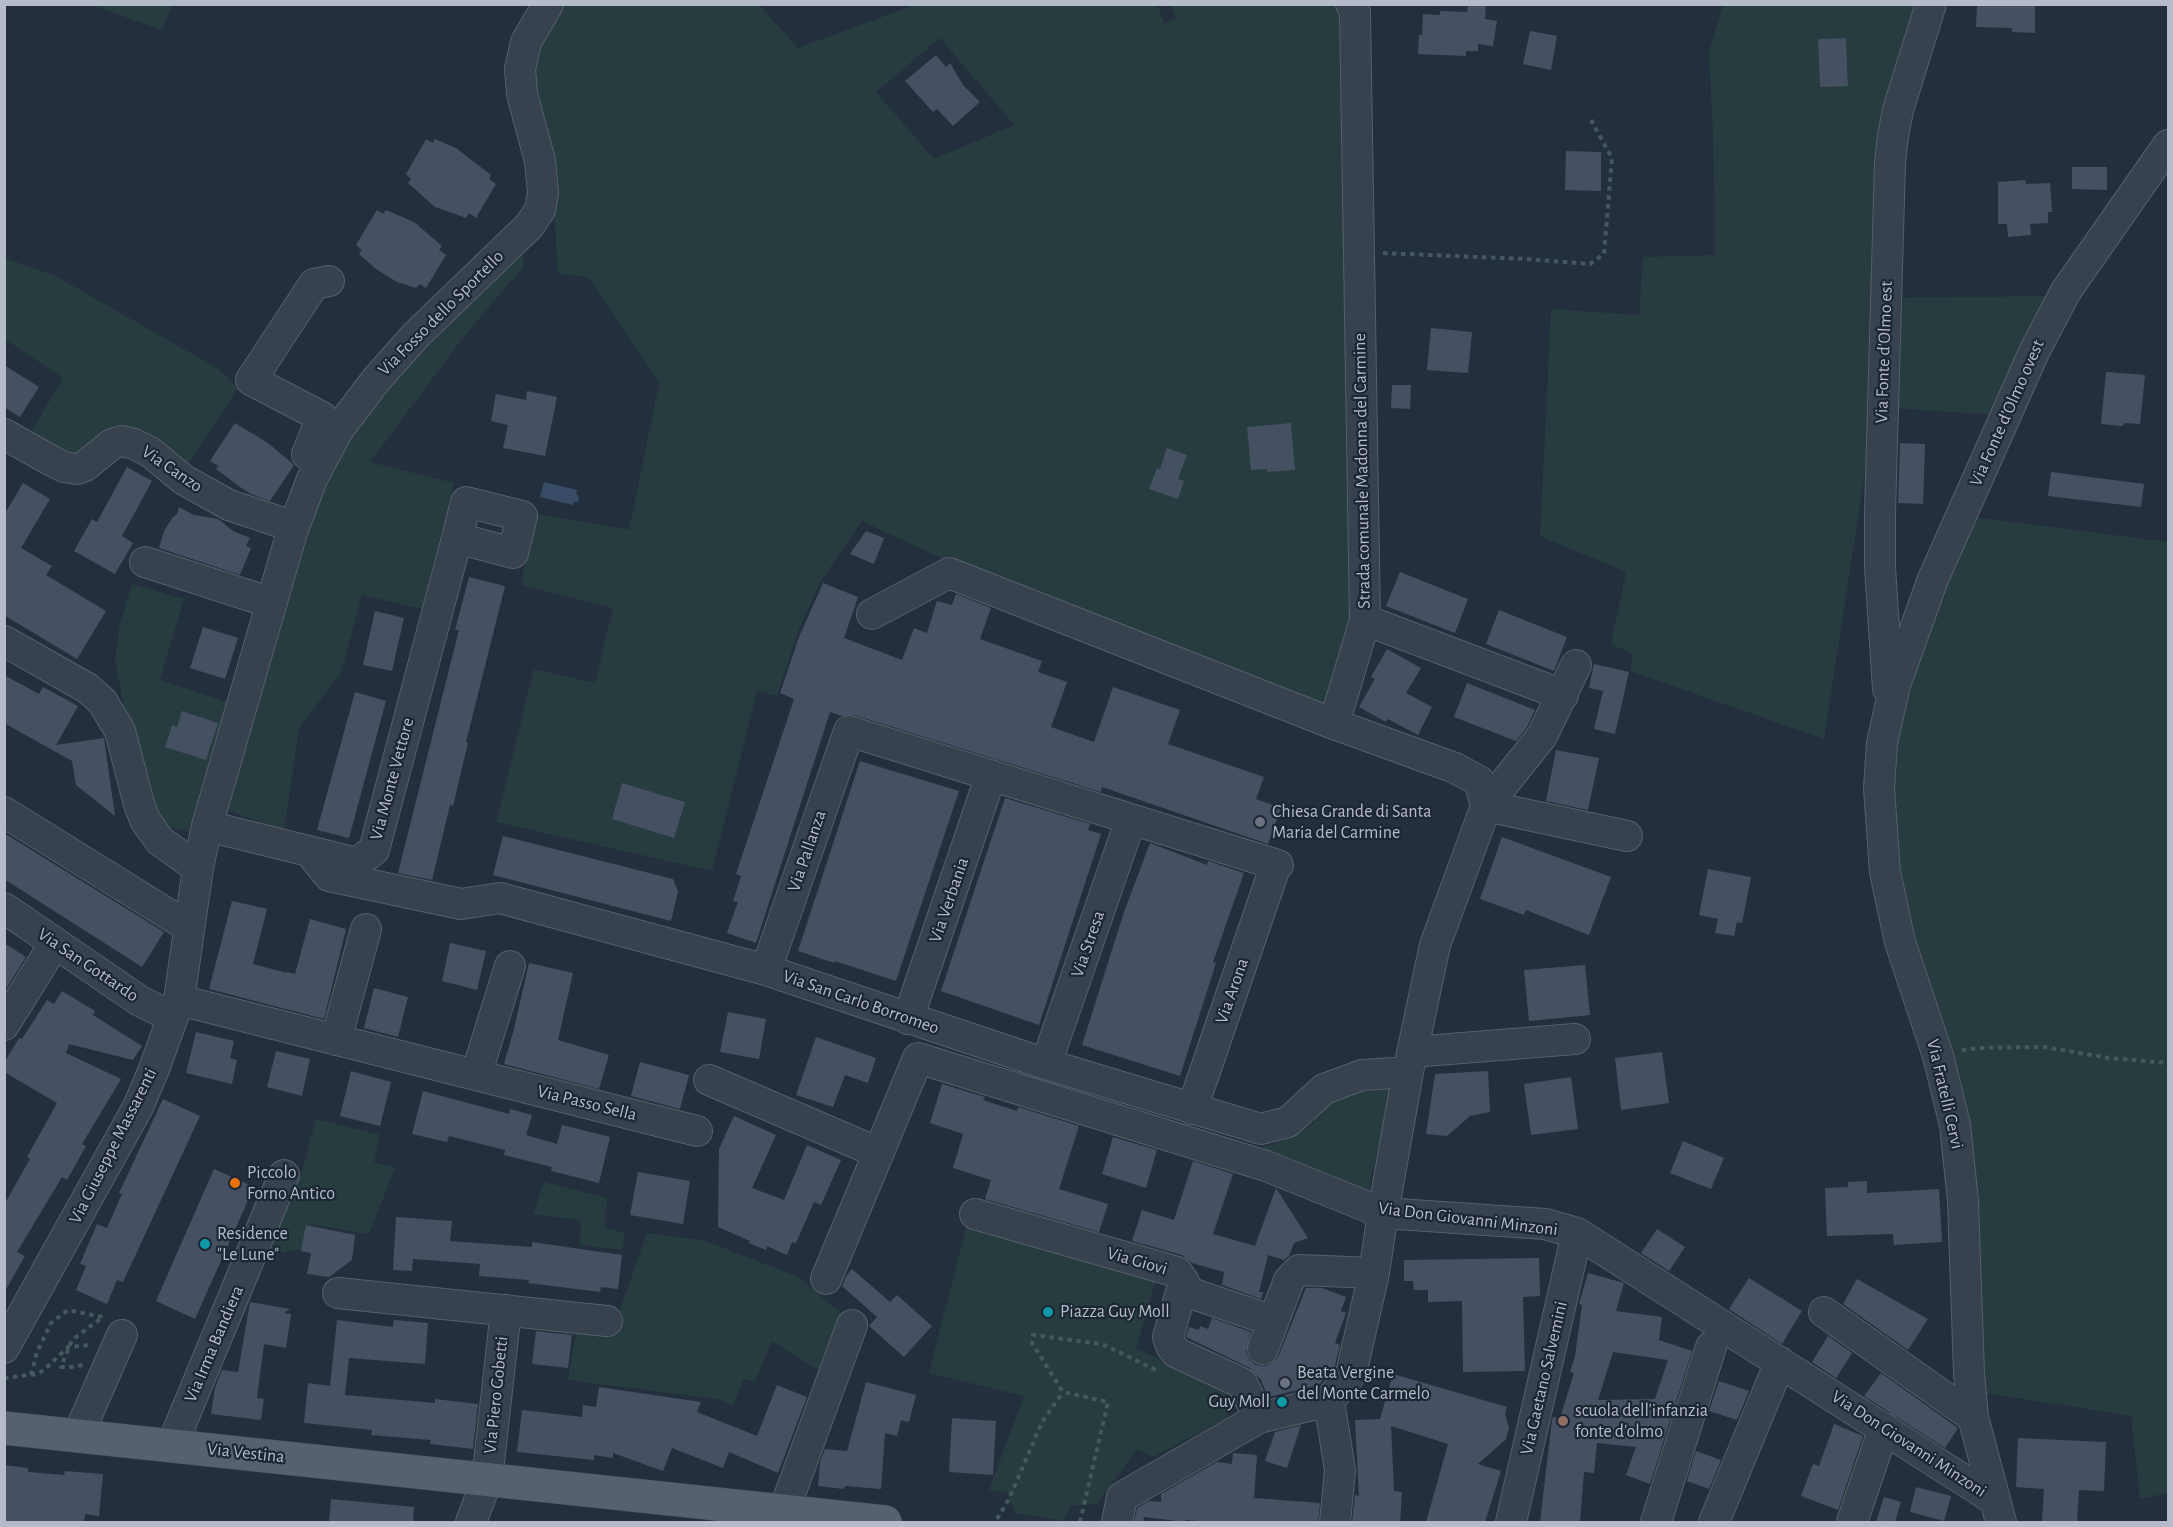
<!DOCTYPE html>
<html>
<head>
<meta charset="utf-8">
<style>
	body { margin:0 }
	#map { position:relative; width:2173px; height:1527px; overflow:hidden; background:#242f3e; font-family:"Alegreya Sans",sans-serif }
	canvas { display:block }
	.frame { position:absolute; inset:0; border:6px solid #b4bcc9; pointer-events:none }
</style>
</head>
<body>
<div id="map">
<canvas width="2173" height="1527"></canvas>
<div class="frame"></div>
</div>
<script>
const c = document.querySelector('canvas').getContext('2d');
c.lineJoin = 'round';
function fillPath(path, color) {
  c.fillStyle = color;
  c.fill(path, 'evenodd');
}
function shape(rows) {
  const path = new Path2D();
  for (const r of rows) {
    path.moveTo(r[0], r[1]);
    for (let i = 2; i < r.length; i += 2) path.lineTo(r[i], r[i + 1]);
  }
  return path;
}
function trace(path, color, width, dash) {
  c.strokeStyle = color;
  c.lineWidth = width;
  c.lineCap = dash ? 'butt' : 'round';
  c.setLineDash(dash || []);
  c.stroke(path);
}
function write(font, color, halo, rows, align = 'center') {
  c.font = font + ' "Alegreya Sans",sans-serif';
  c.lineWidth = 4.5;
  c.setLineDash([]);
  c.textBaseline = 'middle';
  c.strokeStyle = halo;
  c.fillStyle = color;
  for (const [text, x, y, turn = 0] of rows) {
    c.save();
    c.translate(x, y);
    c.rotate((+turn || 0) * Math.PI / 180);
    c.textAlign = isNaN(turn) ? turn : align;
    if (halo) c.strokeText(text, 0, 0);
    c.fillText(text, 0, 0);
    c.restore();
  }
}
fillPath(shape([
	[91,5,172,5,162,30],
	[560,5,759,5,798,48,914,5,1157,5,1165,23,1176,19,1170,5,1358,5,1359,619,1332,714,949,562,862,521,821,581,799,629,777,696,757,691,712,871,496,822,534,669,595,683,613,608,521,585,534,513,629,530,659,383,589,278,558,273,552,176,530,95,539,41],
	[940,38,1014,125,934,159,876,92],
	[1723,5,1925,5,1880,298,2050,296,1998,415,1875,407,1824,739,1630,671,1633,654,1611,644,1626,572,1540,536,1551,309,1639,315,1643,257,1715,255,1713,132,1709,51],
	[1846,38,1848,85,1820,87,1818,40],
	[516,250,523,258,524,266,462,339,370,462,454,483,422,609,362,595,341,673,299,728,284,831,217,806,299,532,351,424],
	[4,258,54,275,217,368,238,388,184,471,143,441,82,465,27,439,63,378,5,339],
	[1973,517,2168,542,2168,1493,2140,1499,2131,1416,1980,1392,1977,1287,1898,891,1887,779,1909,679],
	[132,584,184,599,160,680,228,702,189,832,156,824,126,719,115,659,120,624],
	[1392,1086,1368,1193,1252,1153,1258,1148,1274,1144,1302,1132,1311,1125,1328,1104,1349,1094],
	[316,1119,380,1135,374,1162,395,1168,369,1234,308,1224,303,1249,256,1256,292,1171,301,1174],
	[544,1182,607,1198,605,1228,625,1233,622,1250,580,1245,581,1220,533,1214],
	[967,1223,1157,1276,1136,1348,1227,1392,1230,1406,1227,1418,1153,1457,1137,1449,1097,1504,1071,1506,1063,1521,1015,1513,1007,1493,989,1490,1024,1396,929,1373],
	[647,1233,706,1241,798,1277,848,1319,826,1375,772,1341,755,1382,744,1379,733,1405,717,1399,568,1380,578,1321,614,1326]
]), '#263c3f');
fillPath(shape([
	[544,482,577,490,576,494,579,496,578,502,574,502,573,505,540,497]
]), '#394c67');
fillPath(shape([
	[1468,4,1486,4,1485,19,1497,21,1493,46,1478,44,1478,51,1466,51,1466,56,1418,54,1419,35,1422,35,1423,14,1440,15,1440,11,1467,12],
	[1977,4,2035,4,2035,33,2012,32,2012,28,1976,27],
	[1530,31,1557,36,1551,70,1523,64],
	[1846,38,1848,86,1820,87,1818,39],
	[936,55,946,67,950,63,963,85,980,102,953,126,937,109,933,112,905,81],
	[426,139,433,143,435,139,456,148,491,175,489,179,496,184,476,218,469,213,466,218,435,207,408,183,411,179,406,174],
	[1566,151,1601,152,1601,191,1565,190],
	[2072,167,2107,167,2107,190,2072,189],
	[2025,180,2026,184,2050,183,2052,212,2048,212,2048,223,2030,224,2031,235,2008,237,2007,224,1998,224,1998,182],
	[377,210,383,214,386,210,414,222,442,246,439,250,446,255,426,288,420,284,416,288,397,282,376,269,359,254,362,250,356,245],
	[1431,328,1472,332,1468,373,1427,370],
	[4,365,39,387,20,417,4,407],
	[2106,372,2145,375,2140,424,2124,423,2123,426,2101,424],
	[1392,385,1411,385,1410,409,1391,408],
	[527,391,557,397,545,456,503,448,508,425,491,421,496,394,526,400],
	[235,423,268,443,294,465,270,501,251,494,240,487,216,469,218,466,210,461],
	[1291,423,1295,470,1267,472,1268,469,1251,470,1247,427],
	[1900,443,1925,444,1923,504,1898,503],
	[1167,448,1187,455,1178,479,1184,481,1178,499,1149,489,1157,468,1160,469],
	[127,467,152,481,122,536,133,543,115,574,74,551,92,519,97,522],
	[2051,472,2144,484,2141,507,2048,496],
	[23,483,50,499,21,548,52,566,46,575,106,611,77,659,4,615,4,515],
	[179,507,194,515,218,519,233,531,250,538,246,546,251,548,240,575,159,548,164,531,173,517,177,514],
	[866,531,884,538,874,564,850,554],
	[1400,572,1468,599,1455,633,1386,606],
	[469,577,505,586,466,742,468,743,453,806,450,805,432,880,398,873,459,630,455,630],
	[823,583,858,597,844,638,902,660,914,628,927,633,937,601,952,605,956,594,991,608,980,639,1042,661,1038,672,1067,682,1051,727,1094,742,1113,687,1180,710,1168,744,1264,777,1256,799,1281,808,1268,844,1102,787,1101,792,854,715,842,716,830,712,756,943,727,933,738,902,733,901,741,876,736,874,794,699,780,693,799,637],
	[1499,610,1567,637,1554,671,1486,644],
	[375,611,404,618,392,671,363,665],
	[203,627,238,638,225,679,190,668],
	[1387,649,1421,668,1406,693,1432,707,1418,735,1388,719,1386,722,1359,707,1375,679,1371,677],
	[1594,664,1629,672,1615,734,1594,729,1603,691,1589,688],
	[4,675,39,694,43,687,78,706,56,745,104,738,115,816,76,785,72,761,4,723],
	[1467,683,1535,710,1527,727,1516,741,1454,717],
	[355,692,386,701,349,838,317,830],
	[182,711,218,723,206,760,165,747,172,725,177,727],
	[1556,750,1599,758,1588,810,1546,801],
	[860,761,959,791,896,981,835,961,834,963,798,951],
	[622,783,685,802,674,838,612,819],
	[1005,798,1090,824,1088,830,1101,834,1039,1025,941,991],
	[4,833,164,932,142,967,4,879],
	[503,836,673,879,678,892,671,921,493,875],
	[1502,837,1611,877,1589,935,1526,910,1524,915,1480,899],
	[1150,843,1207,865,1208,861,1244,873,1213,962,1216,963,1180,1076,1082,1045,1124,912],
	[1708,869,1751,877,1742,923,1737,922,1734,936,1715,933,1718,919,1699,915],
	[232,901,267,909,253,964,287,973,287,972,295,974,310,919,346,929,324,1019,209,989],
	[4,943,26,957,4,992],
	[450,943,486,951,477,990,442,981],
	[529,963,573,973,558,1040,609,1055,599,1089,504,1064,514,1029],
	[1585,965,1590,1015,1529,1021,1524,970],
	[374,988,408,997,398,1037,364,1028],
	[62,991,95,1011,93,1015,142,1046,133,1060,69,1044,66,1053,121,1079,82,1144,86,1146,67,1180,62,1177,17,1252,25,1256,4,1293,4,1205,30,1159,27,1157,57,1103,4,1072,4,1063,19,1038,22,1039,47,1000,54,1004],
	[728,1012,766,1019,759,1059,720,1052],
	[196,1032,234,1041,230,1058,237,1060,232,1084,186,1073],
	[816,1037,876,1058,868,1083,845,1075,833,1107,796,1095],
	[276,1051,310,1059,302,1096,267,1087],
	[1662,1052,1669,1103,1621,1110,1615,1058],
	[640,1062,689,1075,680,1109,631,1096],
	[351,1071,391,1082,380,1126,340,1116],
	[1488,1071,1490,1112,1470,1116,1447,1136,1426,1134,1435,1074],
	[1571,1077,1578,1129,1531,1135,1524,1084],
	[942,1084,985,1097,983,1100,1017,1111,1018,1107,1079,1126,1059,1189,1108,1204,1099,1232,985,1199,991,1180,953,1168,963,1134,930,1123],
	[423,1091,509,1114,510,1109,532,1115,526,1135,557,1144,562,1125,610,1137,599,1183,551,1171,552,1167,504,1155,505,1150,449,1136,447,1142,412,1134],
	[163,1099,200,1116,123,1282,117,1280,107,1304,76,1290,86,1266,80,1264,97,1224,107,1228,122,1194,119,1193],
	[734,1116,776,1135,752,1188,784,1200,807,1145,841,1160,821,1205,814,1202,796,1243,792,1242,787,1255,767,1246,766,1250,749,1243,750,1241,718,1227,719,1149],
	[1113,1137,1157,1150,1146,1188,1102,1174],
	[1683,1141,1724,1158,1711,1189,1670,1173],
	[1193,1161,1233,1174,1213,1234,1255,1246,1276,1188,1308,1238,1294,1243,1289,1256,1284,1260,1268,1255,1259,1292,1263,1292,1261,1299,1222,1285,1224,1272,1192,1263,1182,1255,1132,1241,1142,1210,1174,1220],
	[214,1169,254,1187,195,1319,156,1301],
	[638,1172,690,1181,683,1224,630,1215],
	[1867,1181,1867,1193,1939,1189,1942,1242,1894,1245,1893,1234,1827,1236,1825,1188,1848,1187,1848,1182],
	[396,1217,452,1221,450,1241,532,1247,532,1242,622,1255,618,1289,601,1287,600,1292,528,1283,529,1280,479,1276,480,1264,413,1259,412,1271,393,1270],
	[306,1225,355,1235,352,1260,329,1277,307,1274,311,1253,301,1251],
	[1657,1229,1685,1247,1669,1271,1641,1253],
	[1539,1258,1540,1296,1523,1297,1525,1371,1463,1372,1462,1301,1428,1302,1428,1290,1414,1290,1413,1281,1404,1281,1404,1260],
	[852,1269,890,1302,897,1295,932,1326,904,1357,869,1326,877,1317,842,1286,846,1276],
	[1588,1273,1624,1283,1616,1311,1662,1317,1659,1340,1692,1351,1650,1484,1626,1475,1636,1447,1597,1443,1594,1473,1584,1472,1580,1522,1540,1522,1552,1420,1553,1417,1560,1418,1574,1373,1570,1372,1575,1356,1582,1305,1579,1304],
	[1613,1352,1668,1360,1655,1399,1598,1400],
	[1749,1278,1802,1311,1782,1344,1729,1309],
	[1857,1279,1928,1319,1908,1350,1843,1304],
	[1306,1288,1322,1288,1346,1297,1341,1311,1346,1313,1335,1343,1340,1345,1335,1366,1319,1385,1268,1397,1261,1380,1250,1368,1186,1337,1189,1327,1199,1330,1200,1326,1208,1329,1212,1318,1251,1332,1246,1352,1250,1360,1256,1365,1266,1366,1276,1360,1279,1355],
	[250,1302,290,1309,284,1313,291,1314,286,1348,264,1344,257,1398,264,1399,261,1420,211,1414,215,1388,222,1370,238,1372],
	[337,1320,393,1327,394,1320,428,1323,425,1364,349,1358,345,1395,435,1403,435,1399,478,1404,473,1449,430,1444,431,1440,371,1435,372,1430,304,1423,308,1383,330,1386],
	[536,1331,572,1335,568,1368,532,1364],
	[1828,1336,1852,1353,1836,1378,1812,1362],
	[1881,1373,1958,1428,1945,1448,1864,1396],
	[1393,1374,1507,1407,1505,1414,1509,1428,1506,1439,1478,1464,1501,1471,1485,1522,1426,1522,1448,1444,1391,1426,1394,1491,1402,1492,1400,1522,1352,1522,1355,1495,1359,1496,1355,1420,1380,1419],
	[1719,1381,1749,1391,1737,1420,1709,1411],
	[866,1382,916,1395,909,1422,901,1420,897,1436,885,1433,881,1489,845,1486,844,1489,818,1486,820,1462,825,1449,847,1451],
	[777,1385,807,1397,778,1473,729,1452,723,1468,672,1448,663,1471,613,1453,613,1458,594,1455,594,1460,517,1452,522,1410,582,1417,583,1405,596,1407,599,1387,701,1402,697,1412,757,1436],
	[952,1418,996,1421,993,1475,949,1472],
	[1834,1424,1863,1436,1838,1510,1801,1496,1813,1464,1819,1466],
	[1301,1425,1287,1468,1265,1461,1275,1432],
	[2018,1438,2106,1442,2104,1491,2079,1490,2077,1522,2042,1522,2044,1489,2016,1487],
	[1696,1451,1721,1460,1709,1489,1687,1481],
	[1233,1453,1257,1455,1254,1498,1320,1503,1318,1522,1211,1522,1186,1520,1185,1522,1144,1517,1143,1522,1134,1522,1137,1508,1149,1501,1161,1502,1161,1494,1217,1462,1232,1464],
	[4,1465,28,1468,28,1472,64,1475,65,1471,103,1474,99,1516,85,1514,84,1522,4,1522],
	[1916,1487,1951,1496,1944,1521,1910,1512],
	[1884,1497,1901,1502,1895,1522,1876,1522],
	[331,1499,414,1507,413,1522,329,1522]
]), '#455162');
const minor = shape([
	[4,434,50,460,64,467,77,469,85,466,112,444,122,441,134,444,150,452,184,480,229,505,280,522],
	[307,454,322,417,251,380,314,284,329,281],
	[466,502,522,516,513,553,457,538,466,502],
	[145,562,272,603],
	[872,614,949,573,1334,724],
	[1365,620,1563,695],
	[4,641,87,688,102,701,120,731,139,804,145,820,160,841,198,868],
	[1576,665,1542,736,1486,806,1627,836],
	[1888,689,1880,568,1880,513,1890,163,1893,136,1898,110,1931,4],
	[4,812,189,927],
	[207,826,357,863,374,850,457,538],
	[309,851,329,876,461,904,500,898,766,970,1046,1064,1261,1129,1288,1122,1324,1089,1362,1075,1408,1072],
	[4,908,140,1001,158,1010,174,1014],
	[766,970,849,731,1278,865],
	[179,1000,697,1131],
	[908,1019,991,775],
	[4,1025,55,943],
	[336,1040,366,929],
	[1412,1052,1575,1039],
	[1046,1064,1131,819],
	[476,1075,510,966],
	[709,1080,879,1153],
	[1192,1109,1273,873],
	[975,1214,1177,1272,1184,1282,1168,1337,1171,1346,1177,1353,1242,1383,1259,1418],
	[826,1279,918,1058,1266,1166,1383,1213,1545,1224,1577,1233,1995,1500],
	[1182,1290,1273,1321],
	[338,1293,607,1321],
	[1824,1312,1973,1417],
	[4,1348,138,1107,154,1069,179,1000,198,868,207,826,292,532,312,479,338,430,376,380,416,335,529,226,540,210,543,193,540,161,522,94,520,69,526,42,548,4],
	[1263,1349,1289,1280,1299,1270,1374,1273],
	[1329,1401,1340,1470,1335,1522],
	[78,1435,122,1335],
	[172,1445,284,1175],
	[783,1513,852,1325],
	[471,1522,487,1480,506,1310],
	[1117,1522,1122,1497,1259,1418,1329,1401,1351,1374,1374,1273,1383,1213,1408,1072,1435,945,1486,806,1479,781,1455,768,1334,724,1365,620,1355,12,1351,4],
	[1511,1522,1577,1233],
	[1656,1522,1711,1347],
	[1714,1522,1780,1362],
	[1852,1522,1884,1428],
	[2001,1522,1973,1417,1969,1373,1963,1201,1955,1125,1938,1056,1900,942,1885,872,1879,788,1882,743,1895,685,1933,579,2034,352,2066,291,2168,145]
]);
const major = shape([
	[4,1428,885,1522]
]);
trace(minor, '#565f6c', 32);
trace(major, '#414a57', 34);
trace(shape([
	[1383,253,1526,259,1590,264,1604,254,1612,158,1591,120],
	[1962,1050,1980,1048,2044,1047,2109,1058,2168,1063],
	[31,1375,37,1352,51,1323,68,1310,103,1317,72,1340,61,1367,71,1367,83,1365],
	[4,1378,37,1374,44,1370,68,1347,91,1345],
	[997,1519,1009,1499,1042,1422,1063,1392],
	[1080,1522,1108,1402,1063,1392,1032,1343,1033,1335,1102,1344,1158,1371]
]), '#44595c', 4, [4.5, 4.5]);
trace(minor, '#38414e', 30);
trace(major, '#56606e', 33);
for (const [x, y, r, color] of [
	[1260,822,6,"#6b7280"],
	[235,1183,6,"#e8710a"],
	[205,1244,6,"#0f9aa8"],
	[1048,1312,6,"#0f9aa8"],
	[1285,1383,6,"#6b7280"],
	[1282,1402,6,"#0f9aa8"],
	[1563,1421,6,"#8d6e63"]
]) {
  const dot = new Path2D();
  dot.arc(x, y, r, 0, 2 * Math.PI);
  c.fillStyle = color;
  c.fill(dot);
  trace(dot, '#1d2633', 2);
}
write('18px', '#b4bcc9', '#1d2633', [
	["Via Fosso dello Sportello",441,313,-45],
	["Via Fonte d'Olmo est",1884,352,-88],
	["Via Fonte d'Olmo ovest",2007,413,-66],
	["Via Canzo",172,469,34],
	["Strada comunale Madonna del Carmine",1362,471,-91],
	["Via Monte Vettore",392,779,-75],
	["Via Pallanza",807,851,-71],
	["Via Verbania",949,900,-71],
	["Via Stresa",1088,944,-71],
	["Via San Gottardo",88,965,34],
	["Via Arona",1232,991,-71],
	["Via San Carlo Borromeo",861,1002,19],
	["Via Fratelli Cervi",1945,1094,77],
	["Via Passo Sella",587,1103,14],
	["Via Giuseppe Massarenti",113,1146,-63],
	["Via Don Giovanni Minzoni",1468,1219,7],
	["Via Giovi",1137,1261,16],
	["Via Irma Bandiera",214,1344,-67],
	["Via Gaetano Salvemini",1544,1378,-77],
	["Via Piero Gobetti",496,1395,-84],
	["Via Don Giovanni Minzoni",1909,1444,33],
	["Via Vestina",246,1453,6]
]);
write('18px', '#b4bcc9', '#1d2633', [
	["Chiesa Grande di Santa",1272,812],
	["Maria del Carmine",1272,833],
	["Piccolo",247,1173],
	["Forno Antico",247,1194],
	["Residence",217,1234],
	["\"Le Lune\"",217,1255],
	["Piazza Guy Moll",1060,1312],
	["Beata Vergine",1297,1373],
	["del Monte Carmelo",1297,1394],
	["Guy Moll",1270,1402,"right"],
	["scuola dell'infanzia",1575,1411],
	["fonte d'olmo",1575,1432]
], 'left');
</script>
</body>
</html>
